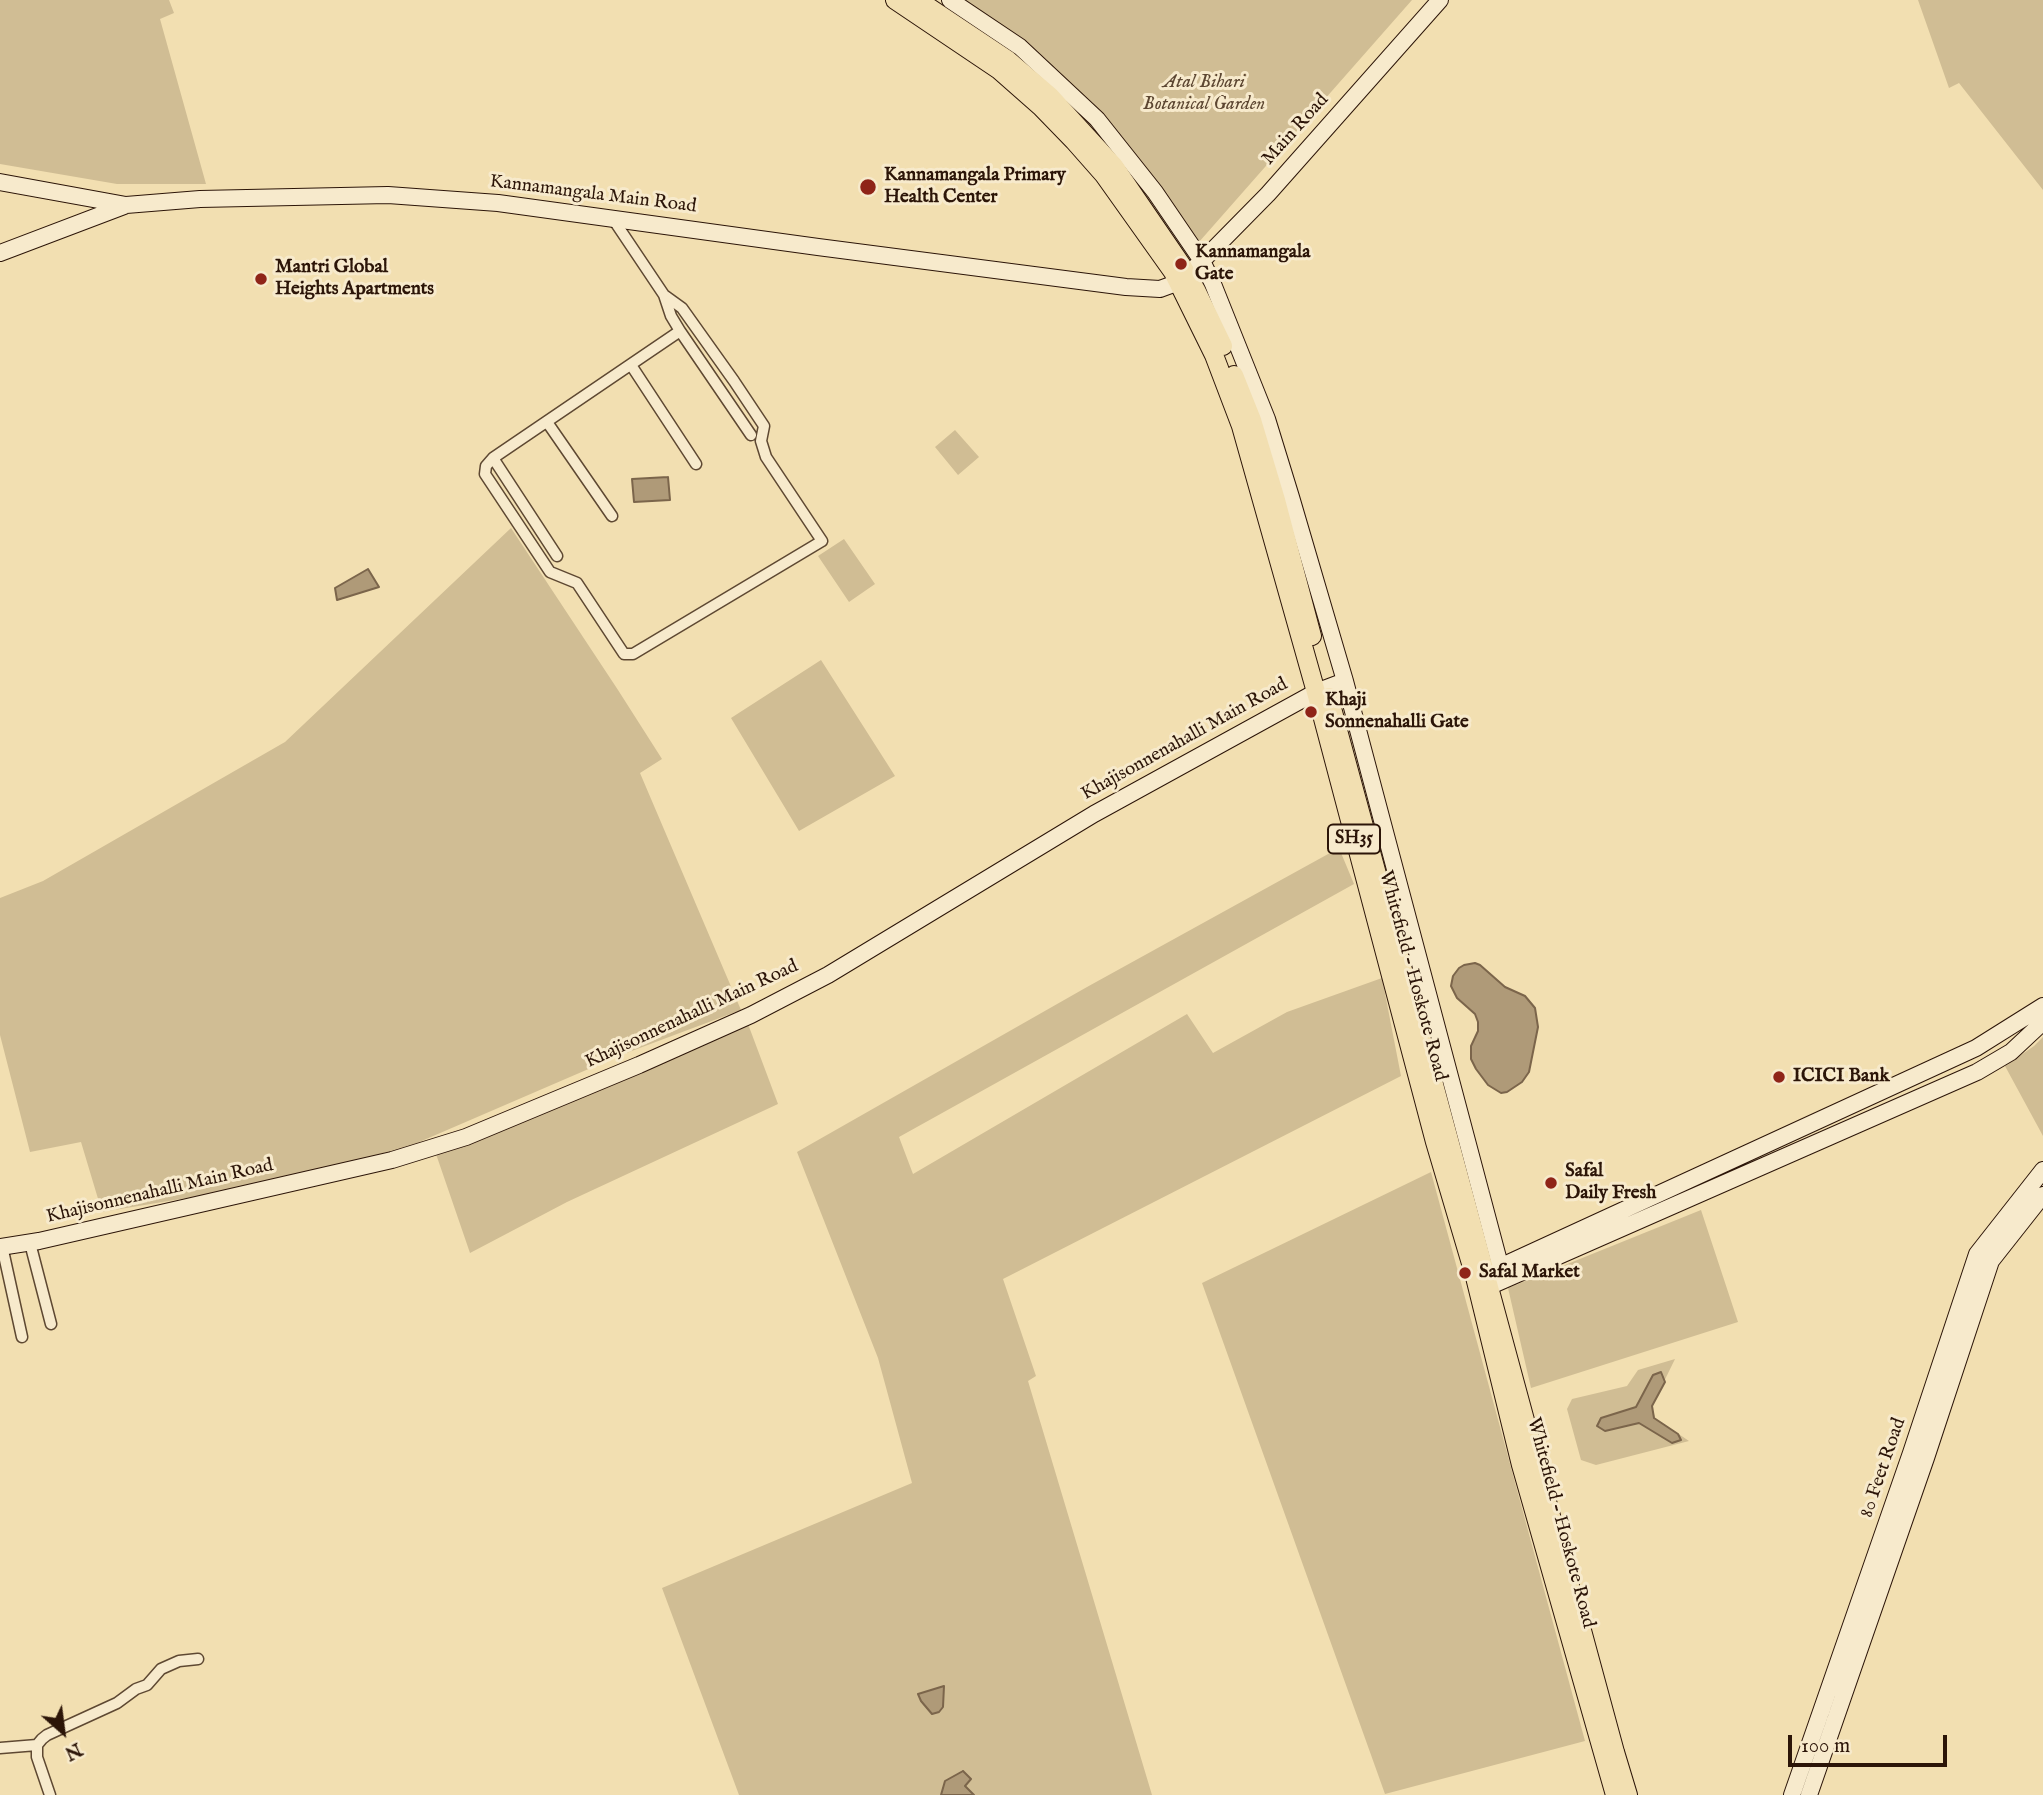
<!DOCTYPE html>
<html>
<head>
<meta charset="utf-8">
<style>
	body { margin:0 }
	#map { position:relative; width:2043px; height:1795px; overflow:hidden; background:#f2dfb1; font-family:"IM FELL English",serif }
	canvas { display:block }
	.north { position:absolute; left:28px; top:1697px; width:70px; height:70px; -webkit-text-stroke:5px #f7eacc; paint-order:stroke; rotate:152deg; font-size:19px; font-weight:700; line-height:28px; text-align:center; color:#2c1508 }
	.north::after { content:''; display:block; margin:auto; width:24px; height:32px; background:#2c1508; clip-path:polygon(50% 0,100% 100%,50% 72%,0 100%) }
	.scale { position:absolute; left:1788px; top:1735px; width:159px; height:32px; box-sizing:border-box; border:4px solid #2c1508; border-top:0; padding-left:9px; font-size:21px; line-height:24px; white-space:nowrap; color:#2c1508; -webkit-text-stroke:5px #f7eacc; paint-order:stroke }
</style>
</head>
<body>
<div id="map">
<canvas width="2043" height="1795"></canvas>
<div class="north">N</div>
<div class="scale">100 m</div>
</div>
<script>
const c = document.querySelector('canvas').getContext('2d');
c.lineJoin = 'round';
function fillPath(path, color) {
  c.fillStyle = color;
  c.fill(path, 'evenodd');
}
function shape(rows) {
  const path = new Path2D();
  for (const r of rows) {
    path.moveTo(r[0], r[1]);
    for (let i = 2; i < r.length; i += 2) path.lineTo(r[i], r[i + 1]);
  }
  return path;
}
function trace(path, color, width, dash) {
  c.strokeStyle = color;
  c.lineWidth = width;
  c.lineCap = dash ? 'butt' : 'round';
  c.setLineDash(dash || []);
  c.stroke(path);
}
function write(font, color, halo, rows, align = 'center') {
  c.font = font + ' "IM FELL English",serif';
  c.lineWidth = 6;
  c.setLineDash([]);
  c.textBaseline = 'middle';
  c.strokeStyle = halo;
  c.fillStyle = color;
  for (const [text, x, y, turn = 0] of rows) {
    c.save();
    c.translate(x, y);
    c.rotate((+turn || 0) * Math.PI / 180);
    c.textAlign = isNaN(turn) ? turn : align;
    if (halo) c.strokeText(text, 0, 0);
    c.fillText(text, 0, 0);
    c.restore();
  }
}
fillPath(shape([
	[0,0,169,0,174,13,160,19,206,184,117,184,0,164],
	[963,0,1412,0,1199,242,1098,111],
	[1918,0,2043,0,2043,190,1959,83,1949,88],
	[955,430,979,457,958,475,935,447],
	[511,528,618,690,662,759,640,773,741,1010,621,1055,417,1143,373,1156,223,1192,102,1212,81,1142,30,1152,0,1035,0,898,43,881,285,742],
	[844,539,875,584,849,602,818,556],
	[821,660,895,776,799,831,731,718],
	[1339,848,1354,884,899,1137,913,1174,1187,1014,1213,1053,1287,1012,1382,978,1401,1076,1003,1279,1036,1376,1028,1381,1152,1795,739,1795,662,1588,912,1483,878,1358,797,1152,1087,987],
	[748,1024,778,1104,567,1202,470,1253,436,1154],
	[2043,1037,2043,1136,2005,1066,2034,1046],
	[1431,1172,1585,1741,1385,1794,1202,1283],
	[1701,1210,1738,1322,1531,1388,1508,1288],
	[1675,1359,1652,1406,1655,1418,1689,1441,1596,1465,1581,1460,1567,1409,1572,1399,1627,1386,1638,1370]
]), '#d0bd94');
const water = shape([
	[668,477,670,500,634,502,632,479,668,477],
	[368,569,379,587,337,600,335,588,368,569],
	[1475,963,1480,965,1505,987,1525,996,1535,1008,1538,1027,1529,1072,1522,1082,1507,1092,1501,1093,1488,1085,1476,1069,1471,1059,1471,1046,1478,1031,1478,1022,1475,1014,1457,998,1451,986,1453,976,1459,968,1464,965,1475,963],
	[1661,1372,1665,1382,1652,1406,1654,1418,1678,1434,1681,1440,1672,1443,1639,1423,1605,1431,1597,1426,1601,1418,1636,1407,1653,1375,1661,1372],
	[944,1686,943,1707,939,1712,932,1714,921,1701,918,1694,944,1686],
	[963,1771,971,1779,965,1786,974,1795,941,1795,945,1781,963,1771]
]);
fillPath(water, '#af9a78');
trace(water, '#7b654b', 2);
const street = shape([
	[613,219,664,295,671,316,680,331,751,435],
	[664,295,682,308,734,381,764,426,761,441,766,457,822,541,633,654,624,654,577,583,550,572,485,474,486,466,493,458,680,331],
	[631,365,696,464],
	[547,422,612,516],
	[493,458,557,556],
	[30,1243,51,1324],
	[2,1246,22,1337],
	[0,1748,37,1745],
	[50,1795,37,1757,37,1745,42,1739,47,1735,117,1703,136,1689,147,1685,161,1669,179,1661,198,1659]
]);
const secondary = shape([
	[950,0,1020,47,1097,119,1155,192,1202,261,1213,284,1267,419,1291,497,1345,681,1504,1280],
	[0,182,126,205,200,199,388,195,498,203,818,247,1126,287,1160,289,1179,282,1202,261,1268,194,1440,0],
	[0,253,124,206],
	[0,1247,39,1241,392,1160,466,1137,639,1065,751,1015,828,975,1094,814,1316,692,1345,681],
	[1491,1271,1976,1048,2043,1006],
	[1495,1284,1977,1072,2011,1052,2043,1022],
	[1792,1795,1911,1453,1977,1254,2043,1170],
	[1809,1795,1926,1458,1991,1261,2043,1195]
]);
const primary = shape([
	[895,0,999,70,1041,107,1074,141,1104,175,1173,272,1214,355,1241,426,1316,692,1435,1142,1475,1277,1521,1465,1615,1795],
	[918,0,1008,60,1050,96,1114,166,1181,264,1196,290,1223,346],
	[1234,375,1252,420,1276,500,1312,636],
	[1329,697,1615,1752,1628,1795]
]);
trace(street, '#5e4832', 13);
trace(secondary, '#2c1508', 18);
trace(primary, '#2c1508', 20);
trace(street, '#f7eacc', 10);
trace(secondary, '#f7eacc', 16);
trace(primary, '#f2dfb1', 18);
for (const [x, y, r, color] of [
	[868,187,9,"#8f2418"],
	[1181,264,7,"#8f2418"],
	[261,279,7,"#8f2418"],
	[1311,712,7,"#8f2418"],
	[1779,1077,7,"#8f2418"],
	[1551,1183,7,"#8f2418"],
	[1465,1273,7,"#8f2418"]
]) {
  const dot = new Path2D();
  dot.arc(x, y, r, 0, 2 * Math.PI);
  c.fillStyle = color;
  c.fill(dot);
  trace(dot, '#f7eacc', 2.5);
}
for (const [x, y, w] of [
	[1354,839,52]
]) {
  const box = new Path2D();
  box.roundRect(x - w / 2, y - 14.5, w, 29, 5);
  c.fillStyle = '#f7eacc';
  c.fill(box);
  trace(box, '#2c1508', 2);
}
write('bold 18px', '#2c1508', null, [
	["SH35",1354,839]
]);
write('italic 19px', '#5d4732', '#f7eacc', [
	["Atal Bihari",1204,83],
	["Botanical Garden",1204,105]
]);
write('19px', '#2c1508', '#f7eacc', [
	["Main Road",1296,130,-48],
	["Kannamangala Main Road",593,195,7],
	["Khajisonnenahalli Main Road",1185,740,-29],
	["Whitefield - Hoskote Road",1412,976,75],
	["Khajisonnenahalli Main Road",692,1015,-25],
	["Khajisonnenahalli Main Road",160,1192,-13],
	["80 Feet Road",1884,1468,-71],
	["Whitefield - Hoskote Road",1560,1523,75]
]);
write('bold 19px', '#2c1508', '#f7eacc', [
	["Kannamangala Primary",884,176],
	["Health Center",884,198],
	["Kannamangala",1195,253],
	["Gate",1195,275],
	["Mantri Global",275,268],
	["Heights Apartments",275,290],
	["Khaji",1325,701],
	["Sonnenahalli Gate",1325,723],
	["ICICI Bank",1793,1077],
	["Safal",1565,1172],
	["Daily Fresh",1565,1194],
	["Safal Market",1479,1273]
], 'left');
</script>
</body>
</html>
